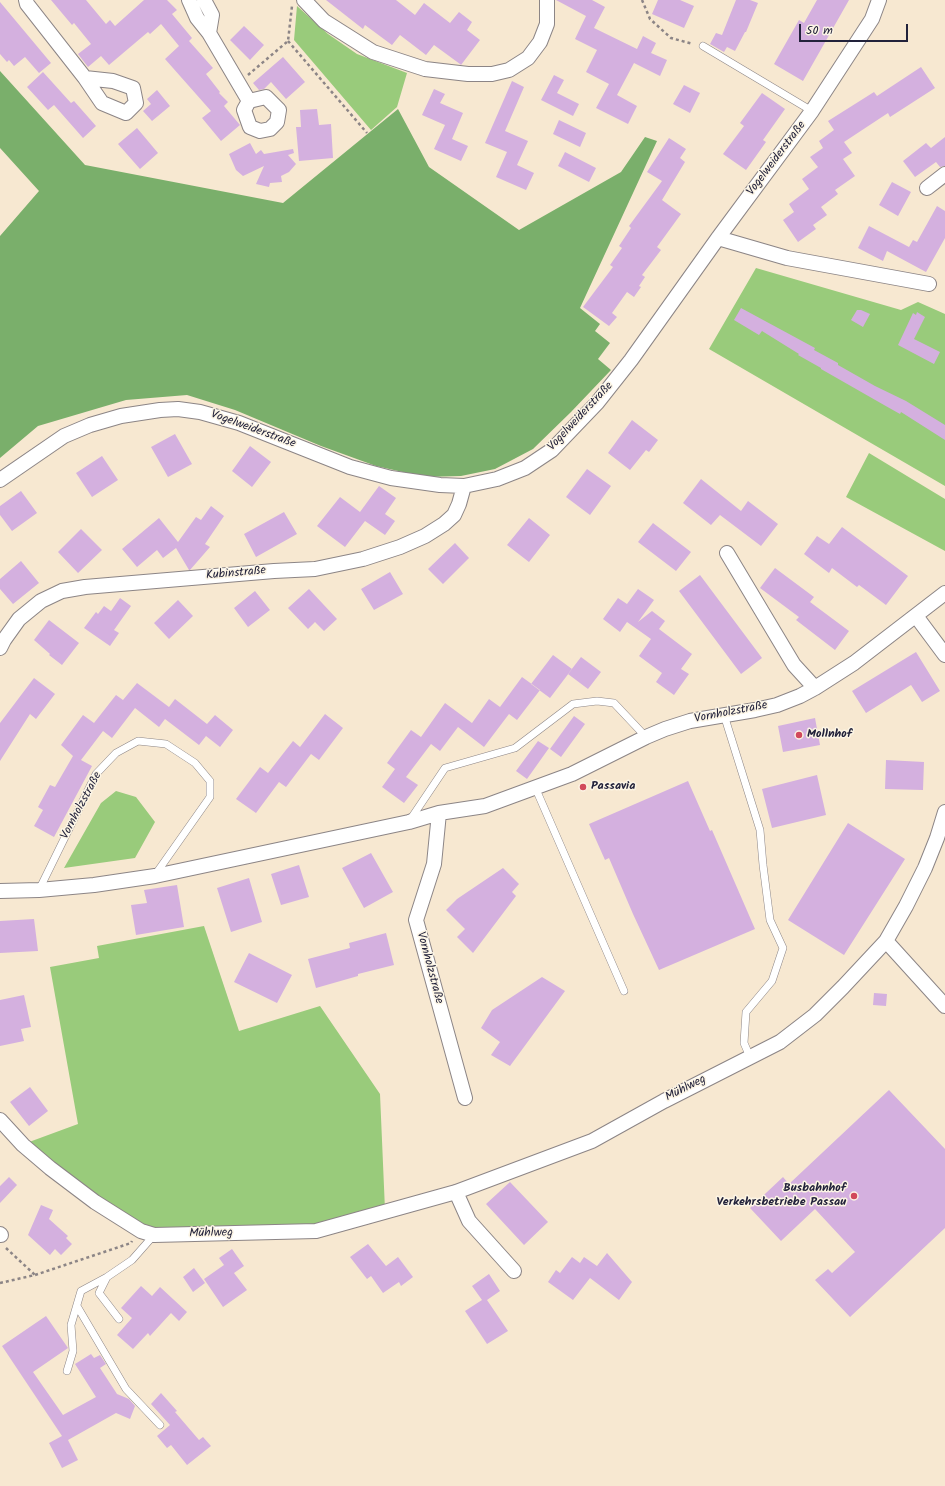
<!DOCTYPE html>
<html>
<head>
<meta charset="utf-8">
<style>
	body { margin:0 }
	#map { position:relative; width:945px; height:1486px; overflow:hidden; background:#f7e8d1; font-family:Kalam,sans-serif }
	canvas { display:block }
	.scale { position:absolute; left:799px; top:24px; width:109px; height:18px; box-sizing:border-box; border:2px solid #22223b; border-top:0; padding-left:5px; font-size:12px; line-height:14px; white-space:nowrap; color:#22223b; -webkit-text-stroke:3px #fcf5e5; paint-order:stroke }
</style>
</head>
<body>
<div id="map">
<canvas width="945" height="1486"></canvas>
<div class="scale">50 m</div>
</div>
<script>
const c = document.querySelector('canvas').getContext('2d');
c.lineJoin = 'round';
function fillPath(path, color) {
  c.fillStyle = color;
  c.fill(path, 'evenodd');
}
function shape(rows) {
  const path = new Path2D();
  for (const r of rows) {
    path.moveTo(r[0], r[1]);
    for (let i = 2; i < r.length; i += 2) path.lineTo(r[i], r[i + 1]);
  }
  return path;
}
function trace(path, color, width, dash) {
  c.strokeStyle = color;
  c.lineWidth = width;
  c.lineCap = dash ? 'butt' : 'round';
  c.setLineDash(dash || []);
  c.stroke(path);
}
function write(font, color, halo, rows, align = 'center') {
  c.font = font + ' Kalam,sans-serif';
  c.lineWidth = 3;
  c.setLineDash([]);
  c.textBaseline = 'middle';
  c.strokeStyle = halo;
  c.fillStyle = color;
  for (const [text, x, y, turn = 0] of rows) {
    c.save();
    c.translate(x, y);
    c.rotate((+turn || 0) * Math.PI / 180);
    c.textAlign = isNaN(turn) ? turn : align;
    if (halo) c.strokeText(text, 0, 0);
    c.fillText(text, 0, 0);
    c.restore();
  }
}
fillPath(shape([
	[297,6,328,34,357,54,407,73,397,107,371,130,294,40],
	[756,268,901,310,918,302,945,314,945,486,709,349],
	[869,453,945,499,945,551,846,497],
	[116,791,136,797,155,822,135,858,64,868,101,803],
	[204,926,239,1031,320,1006,380,1094,385,1210,319,1230,153,1235,21,1145,78,1124,50,967,99,958,97,946]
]), '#99cb7b');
fillPath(shape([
	[0,71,85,165,283,203,398,109,429,167,519,230,621,172,645,137,657,141,580,308,600,324,595,331,610,343,598,359,611,370,571,412,533,449,495,469,461,476,425,477,376,466,321,446,235,410,187,395,126,400,38,426,0,458,0,236,39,191,0,148]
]), '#7aaf6b');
fillPath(shape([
	[51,0,86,0,106,24,110,20,115,26,144,0,167,0,177,10,172,14,192,38,189,41,213,68,206,74,220,92,219,93,228,102,224,106,240,125,221,141,202,118,211,111,165,59,179,46,161,24,150,34,148,32,109,65,101,56,88,67,78,54,91,44,74,23,72,25],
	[326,0,396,0,415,15,424,3,450,23,459,12,472,22,467,30,480,40,461,65,460,64,434,45,426,55,400,35,392,45,365,25,363,29],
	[556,0,592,0,605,7,594,28,637,49,643,36,656,43,651,53,667,60,660,76,634,63,617,95,637,106,628,124,596,108,609,84,586,72,597,50,575,39,586,16],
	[658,0,680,0,694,6,684,28,652,14],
	[736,0,750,0,758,3,746,32,745,32,735,51,727,47,724,52,710,44,716,33,722,35],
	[817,0,849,0,803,81,774,64,799,20,804,23],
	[0,2,51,63,39,73,25,57,14,66,9,60,7,62,0,54],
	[244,26,264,45,250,60,230,40],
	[283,57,305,82,286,99,271,82,264,89,259,90,253,83],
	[921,67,935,88,890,117,888,113,844,142,852,153,843,159,855,176,835,190,838,194,821,207,827,215,813,225,816,229,798,242,783,220,794,212,789,204,809,189,802,179,818,167,810,157,823,148,819,141,834,130,828,121,874,92,877,96],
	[43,72,71,103,74,101,96,126,83,138,54,105,48,110,27,87],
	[554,75,564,80,557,93,579,104,573,116,541,100],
	[512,81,524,87,505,131,528,141,517,165,534,173,526,190,496,177,507,152,485,143],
	[684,85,700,93,690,113,673,104],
	[434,89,445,94,440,103,463,113,452,139,468,146,461,161,434,149,445,125,422,115],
	[157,90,170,106,152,121,143,111,151,104,147,99],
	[762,93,785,109,763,140,766,142,746,170,723,154,744,126,740,123],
	[317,109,319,125,331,124,333,158,299,161,296,127,301,127,300,110],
	[559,120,586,133,580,147,553,134],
	[137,128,158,153,140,169,118,144],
	[945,137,945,166,940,167,936,162,915,177,903,161,926,143,931,148],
	[669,138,686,149,680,158,685,162,662,200,681,214,657,247,661,250,642,275,645,277,639,286,641,287,634,297,627,292,612,313,617,317,609,326,583,307,613,267,610,265,622,248,619,246,631,228,629,226,662,181,647,172],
	[250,143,256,154,261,150,264,154,293,149,294,153,288,155,296,164,289,172,281,176,282,182,270,183,269,187,256,184,264,166,243,176,236,170,229,154],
	[565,152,596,168,589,182,558,166],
	[892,182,911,192,898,216,879,205],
	[937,206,945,211,945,238,926,272,887,251,883,261,858,248,869,226,909,247,913,240,917,242],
	[741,308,815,348,814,350,838,363,838,365,875,386,906,401,945,425,945,440,901,412,900,414,884,405,821,369,821,368,798,355,799,354,762,331,759,335,734,320],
	[857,310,861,310,870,314,863,327,851,320],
	[917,312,925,317,914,339,940,352,934,364,898,345,913,313,916,315],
	[632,420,658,440,649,452,646,450,630,470,608,453],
	[175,434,192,464,168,477,151,447],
	[250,446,271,462,252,487,232,471],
	[102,456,118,480,92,497,76,473],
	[587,469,611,486,590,515,566,497],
	[701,479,741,511,748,501,778,524,761,546,720,515,711,525,683,503],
	[379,486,396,498,385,514,395,521,385,535,365,521,345,547,317,526,340,497,360,512],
	[21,491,37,513,12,531,0,515,0,506],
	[211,506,224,516,205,544,210,547,190,570,189,570,176,548,163,558,157,550,137,567,122,549,159,518,178,542,196,517,201,520],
	[284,512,297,534,256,557,244,534],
	[529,518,550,535,529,562,507,545],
	[653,523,691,552,676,571,638,542],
	[842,527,908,576,886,605,859,585,857,587,832,568,829,573,804,554,817,536,829,544],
	[81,529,102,550,78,573,58,552],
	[455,543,469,558,443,584,428,569],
	[21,561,39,583,13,604,0,589,0,579],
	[775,568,814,597,810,602,849,631,835,650,796,620,799,617,760,588],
	[390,572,403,594,374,610,361,589],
	[700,575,762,658,741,674,679,591],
	[309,589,337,619,324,631,315,622,308,629,288,608],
	[638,589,654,600,638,622,652,611,665,621,659,629,692,654,681,669,689,674,674,695,656,682,662,673,639,656,651,639,627,622,620,632,603,619,618,598,627,604],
	[255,591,270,610,248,627,234,608],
	[120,598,131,606,114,630,119,633,110,646,84,628,96,612,98,614,104,606,111,611],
	[178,600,193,616,169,639,154,623],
	[49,620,79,643,62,665,49,655,50,654,34,640],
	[916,652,940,691,922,702,911,685,866,713,852,691],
	[553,655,572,669,550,698,531,684],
	[581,657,601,672,588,689,568,674],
	[522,677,540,690,517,720,509,714,484,747,458,727,440,751,431,744,406,777,418,785,404,803,382,787,395,769,387,763,411,730,421,737,445,703,472,723,489,699,500,707],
	[34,678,55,694,36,719,30,714,0,761,0,723],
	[137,683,169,707,175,699,207,724,215,715,233,730,220,747,206,736,199,745,165,719,159,727,135,708,112,738,103,731,81,760,92,766,54,837,34,826,43,810,38,807,50,785,55,787,73,756,61,745,83,715,94,723,116,695,123,700],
	[325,714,343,728,319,760,311,754,286,787,279,782,256,813,236,799,260,767,268,773,293,741,300,747],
	[574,716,585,724,561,757,550,749],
	[815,718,820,745,783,752,778,726],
	[538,741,549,748,527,779,516,771],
	[886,760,924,762,923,790,885,789],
	[817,775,826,815,772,828,762,789],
	[688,781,710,831,712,830,755,929,659,970,633,914,609,858,605,860,589,824],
	[848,823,905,859,844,955,788,920],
	[371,853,393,892,364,908,342,868],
	[299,865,309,897,281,905,271,874],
	[503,868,519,884,512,892,516,896,473,953,457,937,465,929,446,910,457,899],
	[249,878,262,922,231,932,217,888],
	[177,885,184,927,136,935,131,905,147,903,144,890],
	[34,919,38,951,0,953,0,921],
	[386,933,394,965,358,974,358,976,316,988,308,959,350,948,349,943],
	[249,953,292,975,277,1003,234,982],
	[542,977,565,991,510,1066,491,1055,500,1042,481,1028,492,1010],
	[874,993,887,994,886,1006,873,1005],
	[24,995,31,1027,21,1029,24,1041,0,1046,0,1000],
	[30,1087,48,1111,29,1126,10,1102],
	[889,1090,945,1149,945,1228,850,1317,815,1280,828,1269,832,1273,855,1252,815,1209,781,1241,750,1208,783,1177,789,1184],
	[9,1177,17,1185,0,1203,0,1186],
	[510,1182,548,1222,524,1245,486,1204],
	[41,1205,53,1210,49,1219,68,1236,66,1238,72,1244,61,1255,55,1249,50,1255,28,1235],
	[368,1244,386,1266,398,1257,413,1277,401,1286,399,1282,383,1293,371,1276,367,1279,350,1257],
	[232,1249,244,1266,234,1273,247,1290,223,1307,204,1279,224,1265,219,1258],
	[607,1253,632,1282,619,1300,590,1278,573,1300,548,1282,556,1270,560,1273,572,1257,580,1263,584,1257,597,1266],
	[194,1268,205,1283,193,1292,183,1277],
	[489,1274,500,1291,487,1300,508,1331,487,1344,465,1311,482,1300,472,1286],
	[141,1286,152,1296,160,1287,187,1312,179,1321,171,1313,150,1336,148,1333,133,1349,117,1335,132,1318,121,1308],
	[46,1316,68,1348,33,1372,63,1415,96,1397,75,1364,91,1354,94,1358,100,1355,106,1364,100,1368,117,1394,129,1399,135,1406,130,1419,116,1413,68,1440,78,1460,62,1468,49,1443,62,1436,2,1346],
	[161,1393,177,1411,175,1412,199,1440,203,1437,211,1446,187,1465,171,1445,167,1448,157,1436,170,1425,151,1404]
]), '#d4b0df');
const service = shape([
	[703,46,812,111],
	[724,715,760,830,763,865,770,920,783,948,772,981,746,1012,744,1043,750,1057],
	[535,787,624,991],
	[410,820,445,768,515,748,573,704,597,701,614,703,646,737],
	[39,890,96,774,116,753,138,741,166,744,195,763,210,781,210,797,155,875],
	[107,1277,132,1260,154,1235],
	[77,1306,126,1389,160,1425],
	[67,1371,73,1351,71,1325,81,1291,107,1277,99,1293,119,1319]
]);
const minor = shape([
	[26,0,27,4,85,78,102,103,126,113,136,103,133,88,113,81,85,78],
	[189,0,197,18,209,33,249,101,244,110,250,127,260,131,270,129,277,122,279,110,266,97,249,101],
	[204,0,212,15,209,33],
	[304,0,324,21,373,52,425,69,468,74,492,74,509,70,528,58,540,42,547,24,547,0],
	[927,188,945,174],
	[718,238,787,258,929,284],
	[0,480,64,436,90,425,121,416,160,410,178,409,200,412,239,423,350,467,391,478,440,485,464,486,497,479,525,468,552,450,597,403,631,360,718,238,812,111,872,19,879,0],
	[727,553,794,665,815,688],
	[916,616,945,655],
	[0,648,4,640,19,619,41,601,62,591,85,587,274,571,315,569,363,559,400,547,425,536,444,524,454,515,459,504,464,486],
	[439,813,434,864,416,920,465,1098],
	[0,891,39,890,94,885,155,876,409,822,439,813,485,806,572,774,646,737,665,729,690,721,755,710,777,705,800,696,815,688,854,663,945,593],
	[886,941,945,1006],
	[0,1120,23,1145,50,1168,95,1202,141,1231,154,1235,316,1231,456,1192,592,1141,664,1101,780,1042,815,1015,843,987,886,941,906,906,925,868,937,838,945,812],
	[456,1192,469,1221,514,1271],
	[0,1234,1,1235]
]);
trace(service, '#8c8586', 8);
trace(minor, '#8c8586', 16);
trace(shape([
	[642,0,650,19,671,38,693,44],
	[288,41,367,133],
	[248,75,288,41,292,6],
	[6,1248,35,1275],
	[0,1283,35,1275,131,1243,132,1241]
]), '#8c8586', 2.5, [3, 3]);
trace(service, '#fff', 7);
trace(minor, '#fff', 14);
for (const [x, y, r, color] of [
	[799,735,4,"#d1495b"],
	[583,787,4,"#d1495b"],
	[854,1196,4,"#d1495b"]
]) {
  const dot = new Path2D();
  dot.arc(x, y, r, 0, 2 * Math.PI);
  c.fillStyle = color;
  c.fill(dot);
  trace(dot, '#fcf5e5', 1.5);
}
write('12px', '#22223b', '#fcf5e5', [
	["Vogelweiderstraße",777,159,-53],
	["Vogelweiderstraße",581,417,-47],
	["Vogelweiderstraße",253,430,20],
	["Kubinstraße",236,574,-5],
	["Vornholzstraße",731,713,-11],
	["Vornholzstraße",82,806,-62],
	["Vornholzstraße",429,968,75],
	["Mühlweg",686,1089,-27],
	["Mühlweg",211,1234,-1]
]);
write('bold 12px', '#22223b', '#fcf5e5', [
	["Mollnhof",807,735],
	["Passavia",591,787],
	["Busbahnhof",846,1189,"right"],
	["Verkehrsbetriebe Passau",846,1203,"right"]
], 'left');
</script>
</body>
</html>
